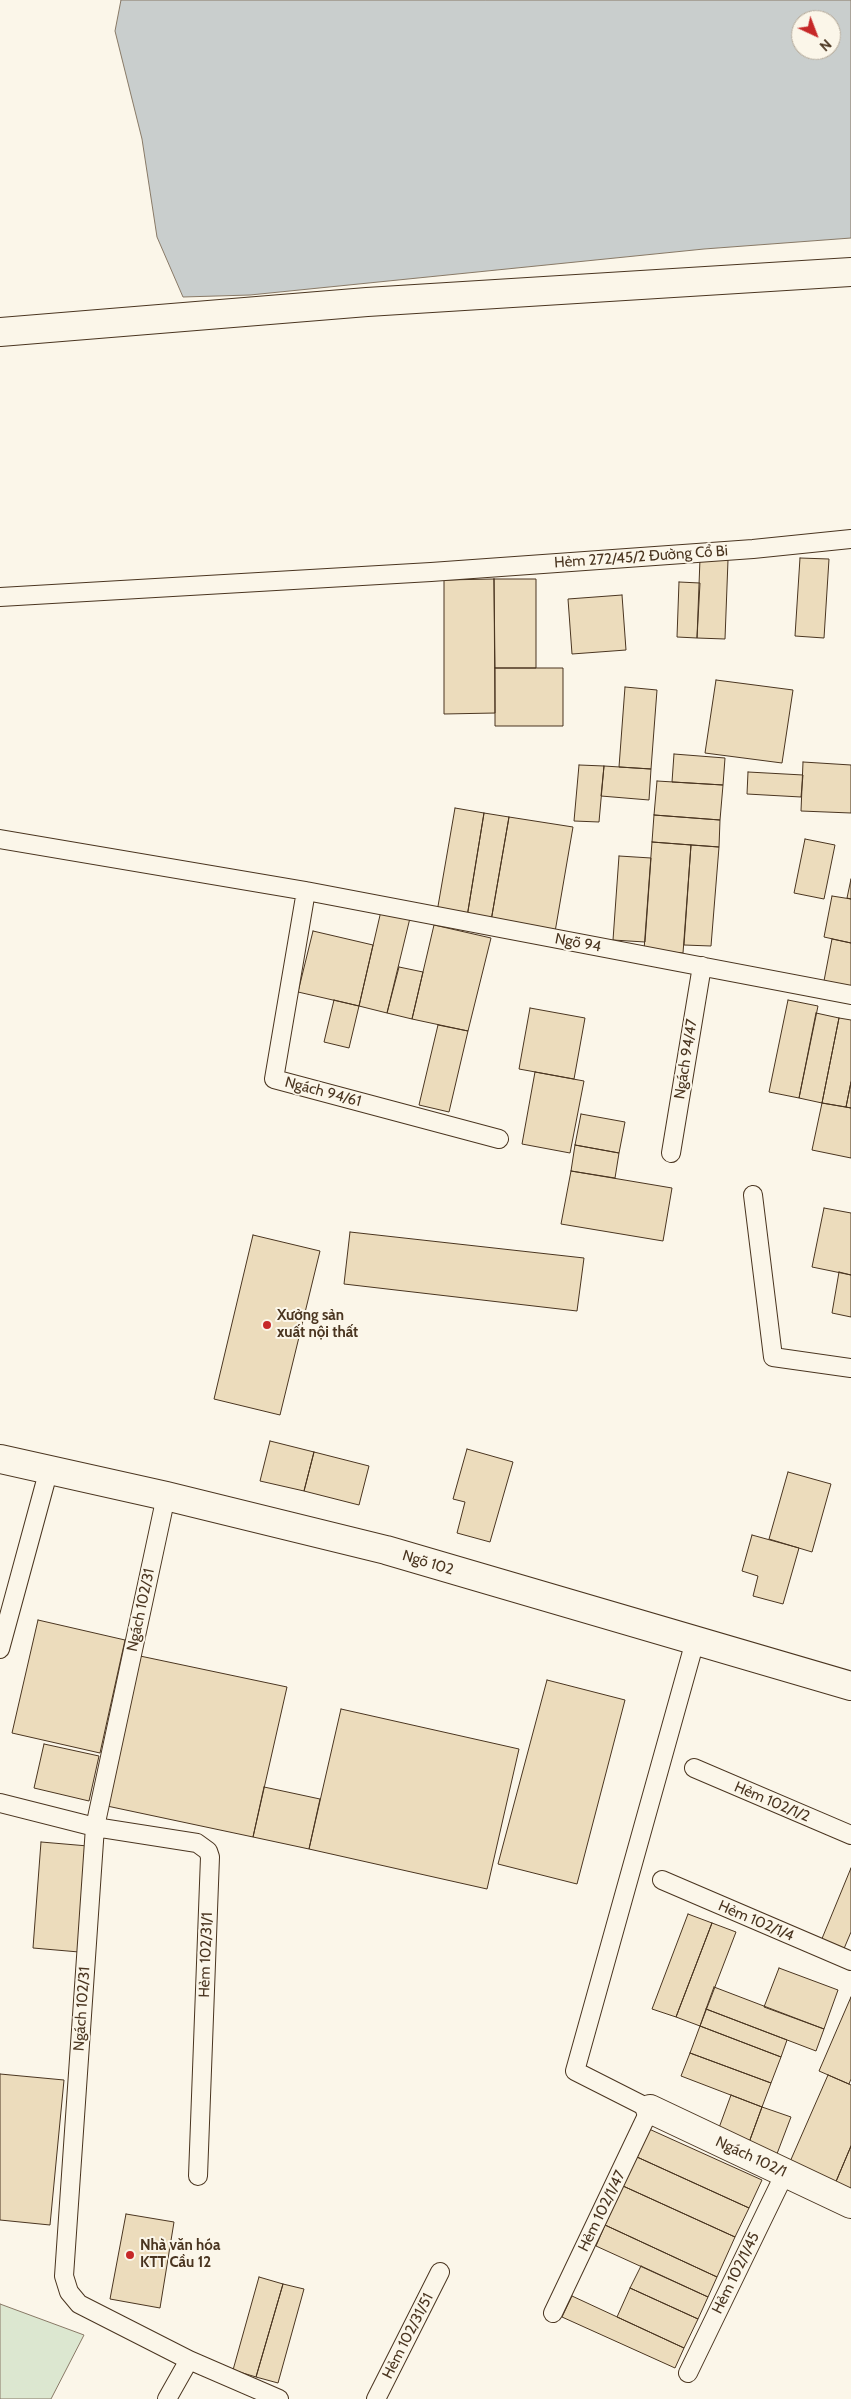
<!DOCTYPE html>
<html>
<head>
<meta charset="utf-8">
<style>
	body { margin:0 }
	#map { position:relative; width:851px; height:2399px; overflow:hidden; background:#fbf6e9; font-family:Cabin,sans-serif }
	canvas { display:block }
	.north { position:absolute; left:791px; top:10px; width:50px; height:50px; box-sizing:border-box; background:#fbf6e9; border:1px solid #b4a999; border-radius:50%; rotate:137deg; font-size:14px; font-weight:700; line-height:20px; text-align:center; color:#4a3520 }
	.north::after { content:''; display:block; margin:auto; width:18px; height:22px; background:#c62828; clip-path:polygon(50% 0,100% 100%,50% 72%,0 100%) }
</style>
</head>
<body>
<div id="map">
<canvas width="851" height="2399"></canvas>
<div class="north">N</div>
</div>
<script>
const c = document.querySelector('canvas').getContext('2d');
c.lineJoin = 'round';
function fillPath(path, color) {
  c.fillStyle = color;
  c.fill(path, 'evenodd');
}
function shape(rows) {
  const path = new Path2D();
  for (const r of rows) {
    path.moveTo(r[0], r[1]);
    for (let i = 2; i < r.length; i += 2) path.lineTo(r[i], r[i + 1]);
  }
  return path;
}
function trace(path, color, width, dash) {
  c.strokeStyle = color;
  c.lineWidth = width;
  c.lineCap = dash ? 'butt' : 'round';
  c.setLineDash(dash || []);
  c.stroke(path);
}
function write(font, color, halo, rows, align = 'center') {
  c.font = font + ' Cabin,sans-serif';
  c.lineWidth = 4;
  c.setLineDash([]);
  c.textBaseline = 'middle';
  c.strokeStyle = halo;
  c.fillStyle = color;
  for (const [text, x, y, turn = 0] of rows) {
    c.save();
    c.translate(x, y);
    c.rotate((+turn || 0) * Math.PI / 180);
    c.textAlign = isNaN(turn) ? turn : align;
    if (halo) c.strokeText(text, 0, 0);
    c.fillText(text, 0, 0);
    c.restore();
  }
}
const green = shape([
	[0,2304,84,2335,51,2399,0,2399,0,2304]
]);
fillPath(green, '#dce7d0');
trace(green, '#887966', 1);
const water = shape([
	[121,0,851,0,851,238,704,249,250,295,183,297,157,237,142,139,115,31,121,0],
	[801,20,831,20,831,50,801,50,801,20]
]);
fillPath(water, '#c9cecd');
trace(water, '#887966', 1);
const building = shape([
	[800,558,829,559,824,638,795,636,800,558],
	[700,559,728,560,725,639,697,638,700,559],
	[494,579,495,713,444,714,444,580,494,579],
	[494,579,536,579,536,668,495,668,494,579],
	[679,582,700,583,697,638,677,637,679,582],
	[622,595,626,650,572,654,568,599,622,595],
	[495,668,563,668,563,726,495,726,495,668],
	[716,680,793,690,782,763,705,753,716,680],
	[625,687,657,690,651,769,619,767,625,687],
	[674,754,725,758,723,785,672,782,674,754],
	[803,762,851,765,851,813,801,811,803,762],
	[579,765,604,766,599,822,574,821,579,765],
	[604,766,651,769,649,800,601,796,604,766],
	[748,772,803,775,801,797,747,794,748,772],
	[657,781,723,785,720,820,654,815,657,781],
	[455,808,484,813,467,917,437,912,455,808],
	[484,813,509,817,491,921,467,917,484,813],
	[654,815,720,820,719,847,652,842,654,815],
	[509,817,573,827,555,932,491,921,509,817],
	[805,839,835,845,824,899,794,893,805,839],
	[652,842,691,845,683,953,644,950,652,842],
	[691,845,719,847,711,946,684,945,691,845],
	[619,856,651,858,645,942,613,940,619,856],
	[851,879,851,899,847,898,851,879],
	[832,896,851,899,851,943,824,937,832,896],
	[381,911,410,918,387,1013,359,1006,381,911],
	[434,925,491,938,468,1031,412,1019,434,925],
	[313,931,373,945,359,1006,298,992,313,931],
	[832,939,851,943,851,991,823,986,832,939],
	[399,967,423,972,412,1019,387,1013,399,967],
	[334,1000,359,1006,349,1048,324,1042,334,1000],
	[788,1000,818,1006,799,1098,769,1092,788,1000],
	[530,1008,585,1018,574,1079,519,1069,530,1008],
	[816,1013,839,1018,822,1103,799,1098,816,1013],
	[839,1018,851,1020,851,1082,846,1107,822,1103,839,1018],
	[438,1025,468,1031,449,1112,419,1105,438,1025],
	[535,1072,584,1081,570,1153,522,1144,535,1072],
	[851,1082,851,1108,846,1107,851,1082],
	[822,1103,851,1108,851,1158,812,1150,822,1103],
	[581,1114,625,1122,619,1153,575,1145,581,1114],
	[575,1145,619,1153,615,1178,571,1171,575,1145],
	[571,1171,672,1188,663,1241,561,1224,571,1171],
	[824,1208,851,1213,851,1275,812,1267,824,1208],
	[350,1232,584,1258,577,1311,344,1284,350,1232],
	[253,1235,320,1251,280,1415,214,1399,253,1235],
	[839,1272,851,1275,851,1317,832,1313,839,1272],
	[270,1441,314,1452,304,1491,260,1481,270,1441],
	[467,1449,513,1462,490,1542,457,1533,465,1502,453,1499,467,1449],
	[314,1452,369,1466,359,1505,304,1491,314,1452],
	[788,1472,831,1484,812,1552,769,1539,788,1472],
	[752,1535,799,1548,783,1604,753,1596,758,1576,742,1571,752,1535],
	[38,1620,125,1640,100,1753,12,1733,38,1620],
	[140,1656,287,1687,253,1837,107,1806,140,1656],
	[547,1680,625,1700,577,1884,498,1864,547,1680],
	[341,1709,519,1749,487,1889,309,1849,341,1709],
	[44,1744,99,1756,89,1801,34,1788,44,1744],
	[264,1787,320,1799,309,1849,253,1837,264,1787],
	[41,1842,88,1846,79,1952,33,1948,41,1842],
	[851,1868,851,1932,843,1951,821,1941,851,1868],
	[688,1914,712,1923,676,2017,652,2009,688,1914],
	[712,1923,736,1932,700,2026,676,2017,712,1923],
	[779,1968,838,1990,824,2029,764,2007,779,1968],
	[714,1987,824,2029,816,2051,706,2009,714,1987],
	[851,1997,851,2079,849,2084,819,2071,851,1997],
	[706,2009,787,2040,781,2057,700,2026,706,2009],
	[700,2026,781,2057,771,2083,690,2053,700,2026],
	[690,2053,771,2083,762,2107,681,2076,690,2053],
	[0,2074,64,2080,50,2225,0,2220,0,2074],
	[828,2075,851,2085,851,2146,835,2184,789,2164,828,2075],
	[731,2095,762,2107,747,2148,716,2136,731,2095],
	[762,2107,791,2117,775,2159,747,2148,762,2107],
	[649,2129,762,2180,749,2208,637,2157,649,2129],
	[851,2146,851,2190,835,2184,851,2146],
	[637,2157,749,2208,735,2237,623,2186,637,2157],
	[623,2186,735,2237,717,2277,605,2225,623,2186],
	[126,2214,174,2222,160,2308,110,2299,126,2214],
	[605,2225,717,2277,708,2297,596,2246,605,2225],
	[641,2266,708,2297,698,2319,630,2288,641,2266],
	[259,2277,283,2284,256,2377,233,2370,259,2277],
	[283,2284,304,2289,278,2383,256,2377,283,2284],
	[630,2288,698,2319,684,2348,617,2317,630,2288],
	[572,2296,684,2348,675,2368,562,2317,572,2296]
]);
fillPath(building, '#ecdcbc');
trace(building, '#4a3520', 1);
const service = shape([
	[0,597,431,572,753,549,851,539],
	[0,839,306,891,851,995],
	[306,891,274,1079,499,1139],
	[671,1153,702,966],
	[753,1195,773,1357,851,1368],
	[166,1496,95,1827,64,2276,69,2292,79,2304,189,2360,279,2399],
	[0,1649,49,1469],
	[694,1768,851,1835],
	[0,1803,95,1827,197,1843,208,1851,210,1857,198,2176],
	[662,1880,851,1961],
	[553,2313,650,2109,575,2071,695,1641],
	[688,2373,785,2173],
	[167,2399,189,2360],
	[376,2399,440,2272]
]);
const minor = shape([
	[0,332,367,302,851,272],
	[0,1459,166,1496,386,1550,851,1686],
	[650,2109,851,2204]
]);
trace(service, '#4a3520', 20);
trace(minor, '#4a3520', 30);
trace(service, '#fbf6e9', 18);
trace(minor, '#fbf6e9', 28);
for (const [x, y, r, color] of [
	[267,1325,5,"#c62828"],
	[130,2255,5,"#c62828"]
]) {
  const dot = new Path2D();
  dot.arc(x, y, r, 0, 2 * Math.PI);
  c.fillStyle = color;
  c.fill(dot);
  trace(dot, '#fbf6e9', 2);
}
write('15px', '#4a3520', '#fbf6e9', [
	["Hẻm 272/45/2 Đường Cổ Bi",641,557,-4],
	["Ngõ 94",578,943,11],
	["Ngách 94/47",686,1059,-81],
	["Ngách 94/61",323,1092,15],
	["Ngõ 102",428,1563,17],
	["Ngách 102/31",141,1610,-78],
	["Hẻm 102/1/2",772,1802,23],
	["Hẻm 102/1/4",756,1921,23],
	["Hẻm 102/31/1",206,1955,-88],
	["Ngách 102/31",82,2009,-86],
	["Ngách 102/1",751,2157,25],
	["Hẻm 102/1/47",602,2211,-64],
	["Hẻm 102/1/45",736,2273,-64],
	["Hẻm 102/31/51",408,2336,-63]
]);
write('bold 15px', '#4a3520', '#fbf6e9', [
	["Xưởng sản",277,1316],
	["xuất nội thất",277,1333],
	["Nhà văn hóa",140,2246],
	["KTT Cầu 12",140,2263]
], 'left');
</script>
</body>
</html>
